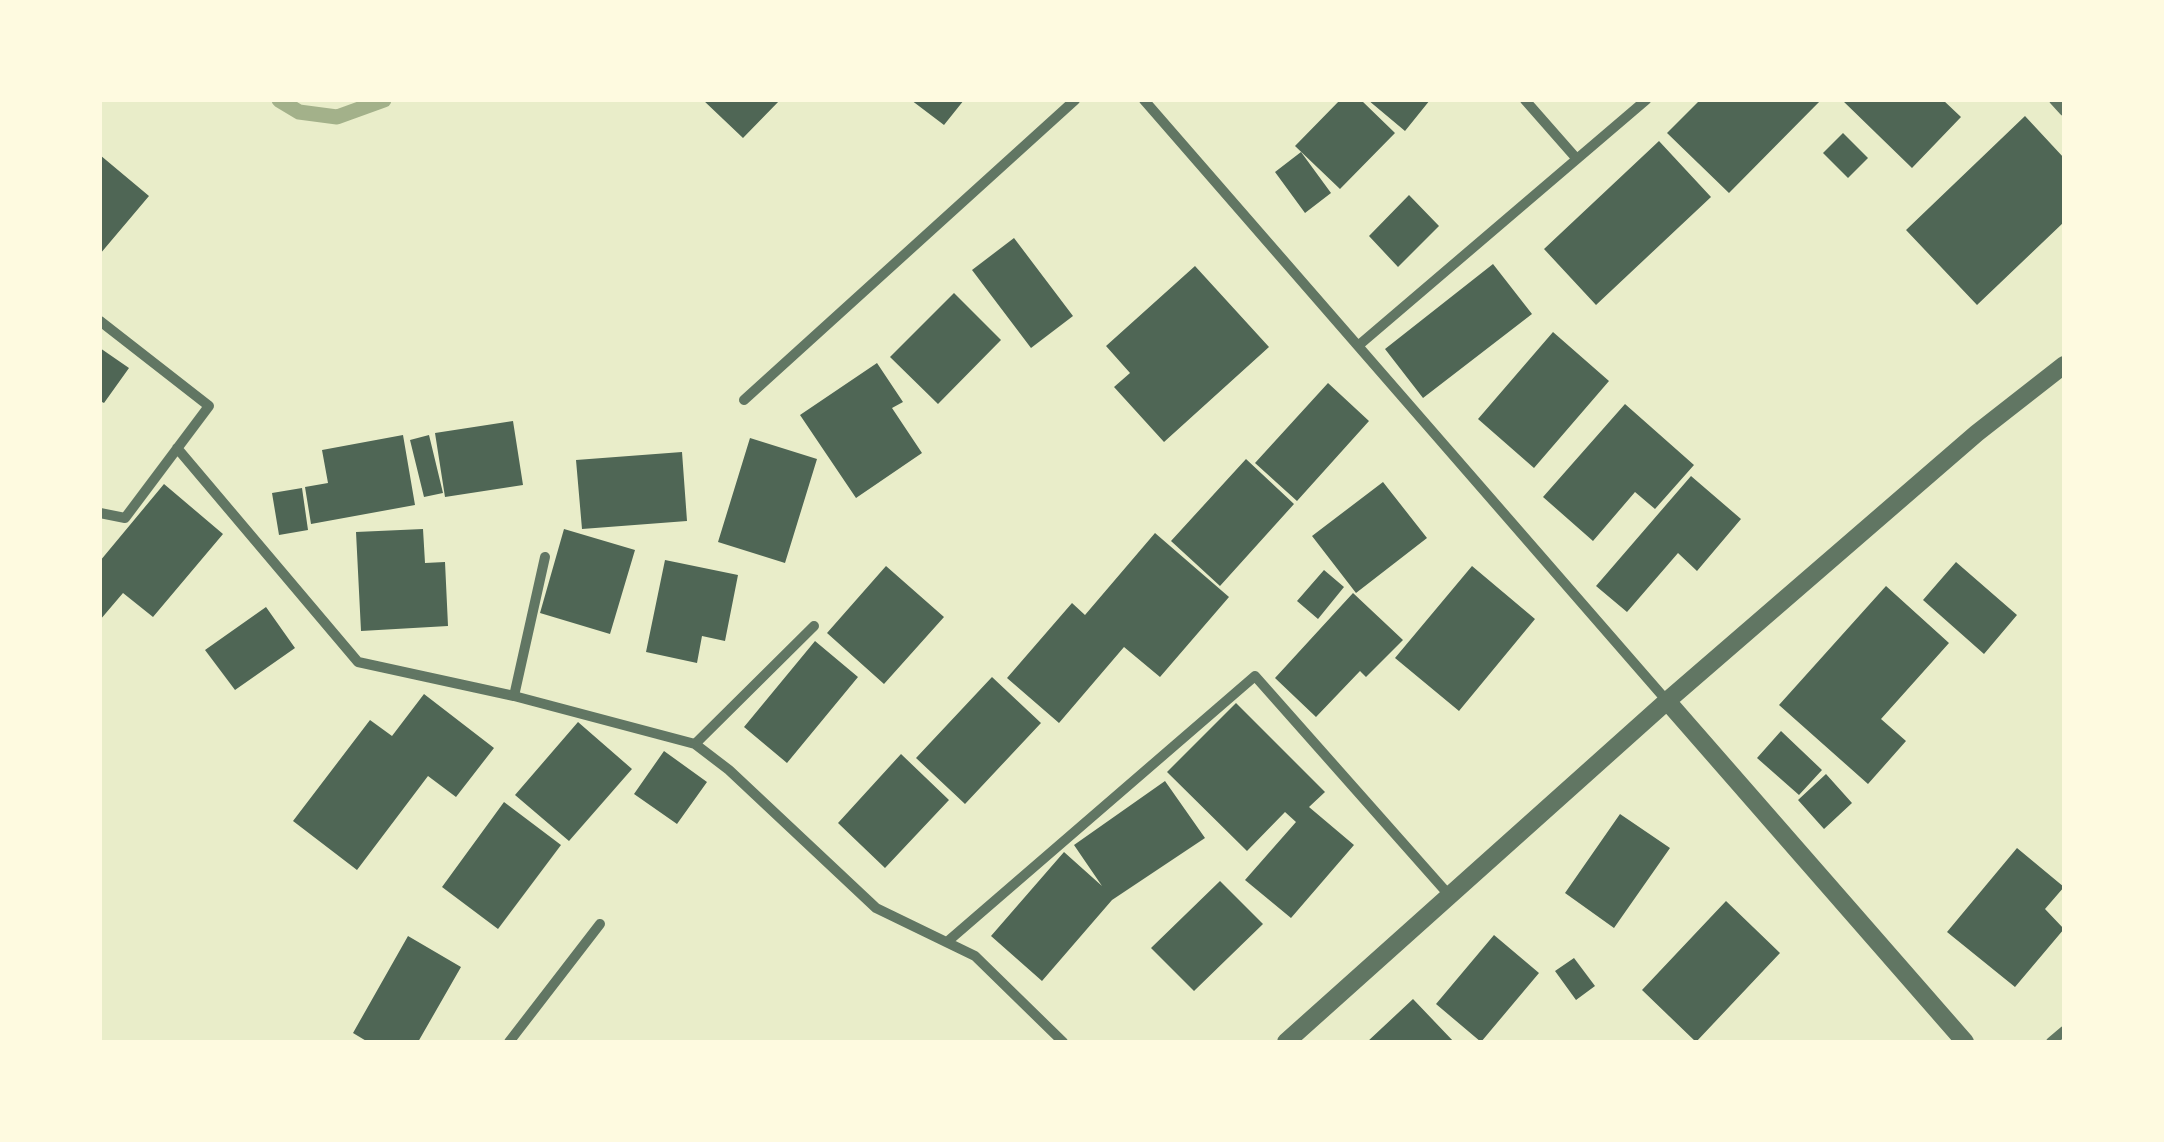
<!DOCTYPE html>
<html>
<head>
<meta charset="utf-8">
<style>
	body { margin:0 }
	#map { position:relative; width:2164px; height:1142px; overflow:hidden; background:#e9edc9; font-family:"Noto Sans",sans-serif }
	canvas { display:block }
	.frame { position:absolute; inset:0; border:102px solid #fefae0; pointer-events:none }
</style>
</head>
<body>
<div id="map">
<canvas width="2164" height="1142"></canvas>
<div class="frame"></div>
</div>
<script>
const c = document.querySelector('canvas').getContext('2d');
c.lineJoin = 'round';
function shape(rows) {
  const path = new Path2D();
  for (const r of rows) {
    path.moveTo(r[0], r[1]);
    for (let i = 2; i < r.length; i += 2) path.lineTo(r[i], r[i + 1]);
  }
  return path;
}
function trace(path, color, width, dash) {
  c.strokeStyle = color;
  c.lineWidth = width;
  c.lineCap = dash ? 'butt' : 'round';
  c.setLineDash(dash || []);
  c.stroke(path);
}
function fillPath(path, color) {
  c.fillStyle = color;
  c.fill(path, 'evenodd');
}
trace(shape([
	[279,100,299,112,337,117,384,100]
]), '#a3b18a', 15);
fillPath(shape([
	[703,100,780,100,743,138],
	[911,100,964,100,944,125],
	[1340,100,1361,100,1395,133,1340,189,1295,146],
	[1368,100,1430,100,1405,131],
	[1700,100,1821,100,1729,193,1667,133],
	[1842,100,1943,100,1961,117,1912,168],
	[2025,116,2064,158,2064,222,1977,305,1906,230],
	[1843,133,1868,158,1848,178,1823,153],
	[1659,141,1711,197,1596,305,1544,249],
	[1301,152,1331,193,1305,213,1275,172],
	[100,155,149,196,100,254],
	[1409,195,1439,226,1398,267,1369,236],
	[1014,238,1073,316,1031,348,972,270],
	[1493,264,1532,314,1423,398,1385,349],
	[1195,266,1269,347,1164,442,1114,387,1130,373,1106,346],
	[954,293,1001,340,938,404,890,357],
	[1553,332,1609,381,1534,468,1478,419],
	[100,348,129,368,104,403,100,401],
	[877,363,903,402,892,408,922,453,856,498,800,415],
	[1328,383,1369,421,1297,501,1255,463],
	[1625,404,1694,465,1655,509,1635,492,1593,541,1543,497],
	[513,421,523,485,445,497,435,433],
	[403,435,415,505,311,524,305,487,328,483,322,450],
	[429,435,443,493,424,497,410,440],
	[750,438,817,459,785,563,718,542],
	[682,452,687,521,582,529,576,460],
	[1246,459,1294,504,1220,586,1171,541],
	[1691,476,1741,519,1697,571,1678,553,1627,612,1596,586],
	[1383,482,1427,538,1356,593,1312,536],
	[164,484,223,534,153,617,123,593,100,620,100,561],
	[302,488,308,530,279,535,272,493],
	[423,529,425,563,445,562,448,626,361,631,356,532],
	[564,529,635,550,610,634,540,613],
	[1155,533,1229,597,1160,677,1124,647,1059,723,1007,678,1072,603,1085,615],
	[665,560,738,575,725,641,702,636,697,663,646,652],
	[1956,562,2017,615,1984,654,1923,600],
	[886,566,944,617,884,684,827,633],
	[1472,566,1535,619,1459,711,1395,658],
	[1324,570,1344,587,1318,619,1297,601],
	[1886,586,1949,643,1881,719,1906,741,1868,784,1779,705],
	[1353,593,1403,640,1366,677,1360,671,1316,717,1275,678],
	[266,607,295,648,235,690,205,650],
	[815,641,858,677,787,763,744,727],
	[992,677,1041,723,965,804,916,758],
	[424,694,494,748,456,797,428,776,357,870,293,821,370,720,392,736],
	[1236,703,1325,792,1309,807,1354,845,1291,918,1245,880,1296,822,1285,812,1247,851,1167,772],
	[578,722,632,769,569,841,515,795],
	[1781,731,1822,770,1799,795,1757,758],
	[664,751,707,782,677,824,634,794],
	[901,754,949,800,885,868,838,823],
	[1826,774,1852,803,1824,829,1798,800],
	[1165,781,1205,838,1112,900,1042,981,991,936,1064,852,1102,886,1074,845],
	[504,802,561,845,498,929,442,887],
	[1620,814,1670,848,1614,928,1565,893],
	[2017,848,2064,887,2045,909,2064,929,2015,987,1947,932],
	[1220,881,1263,924,1194,991,1151,948],
	[1726,901,1780,953,1696,1042,1642,990],
	[1494,935,1539,973,1481,1042,1436,1004],
	[408,936,461,967,418,1042,368,1042,353,1033],
	[1574,958,1595,986,1576,1000,1555,971],
	[1413,999,1454,1042,1367,1042]
]), '#4f6655');
trace(shape([
	[1144,100,1667,701],
	[1525,100,1576,158],
	[2054,100,2064,111],
	[100,321,209,406,125,518,100,513],
	[1359,345,1646,100],
	[744,400,1075,100],
	[177,448,358,662,514,696,695,744,729,770,876,908,975,956,1063,1042],
	[514,696,545,557],
	[695,744,814,626],
	[947,942,1255,676,1449,895],
	[509,1042,600,924],
	[2051,1042,2064,1031]
]), '#617663', 10);
trace(shape([
	[1667,701,1965,1042],
	[1286,1042,1667,701,1977,433,2064,365]
]), '#617663', 18);
</script>
</body>
</html>
